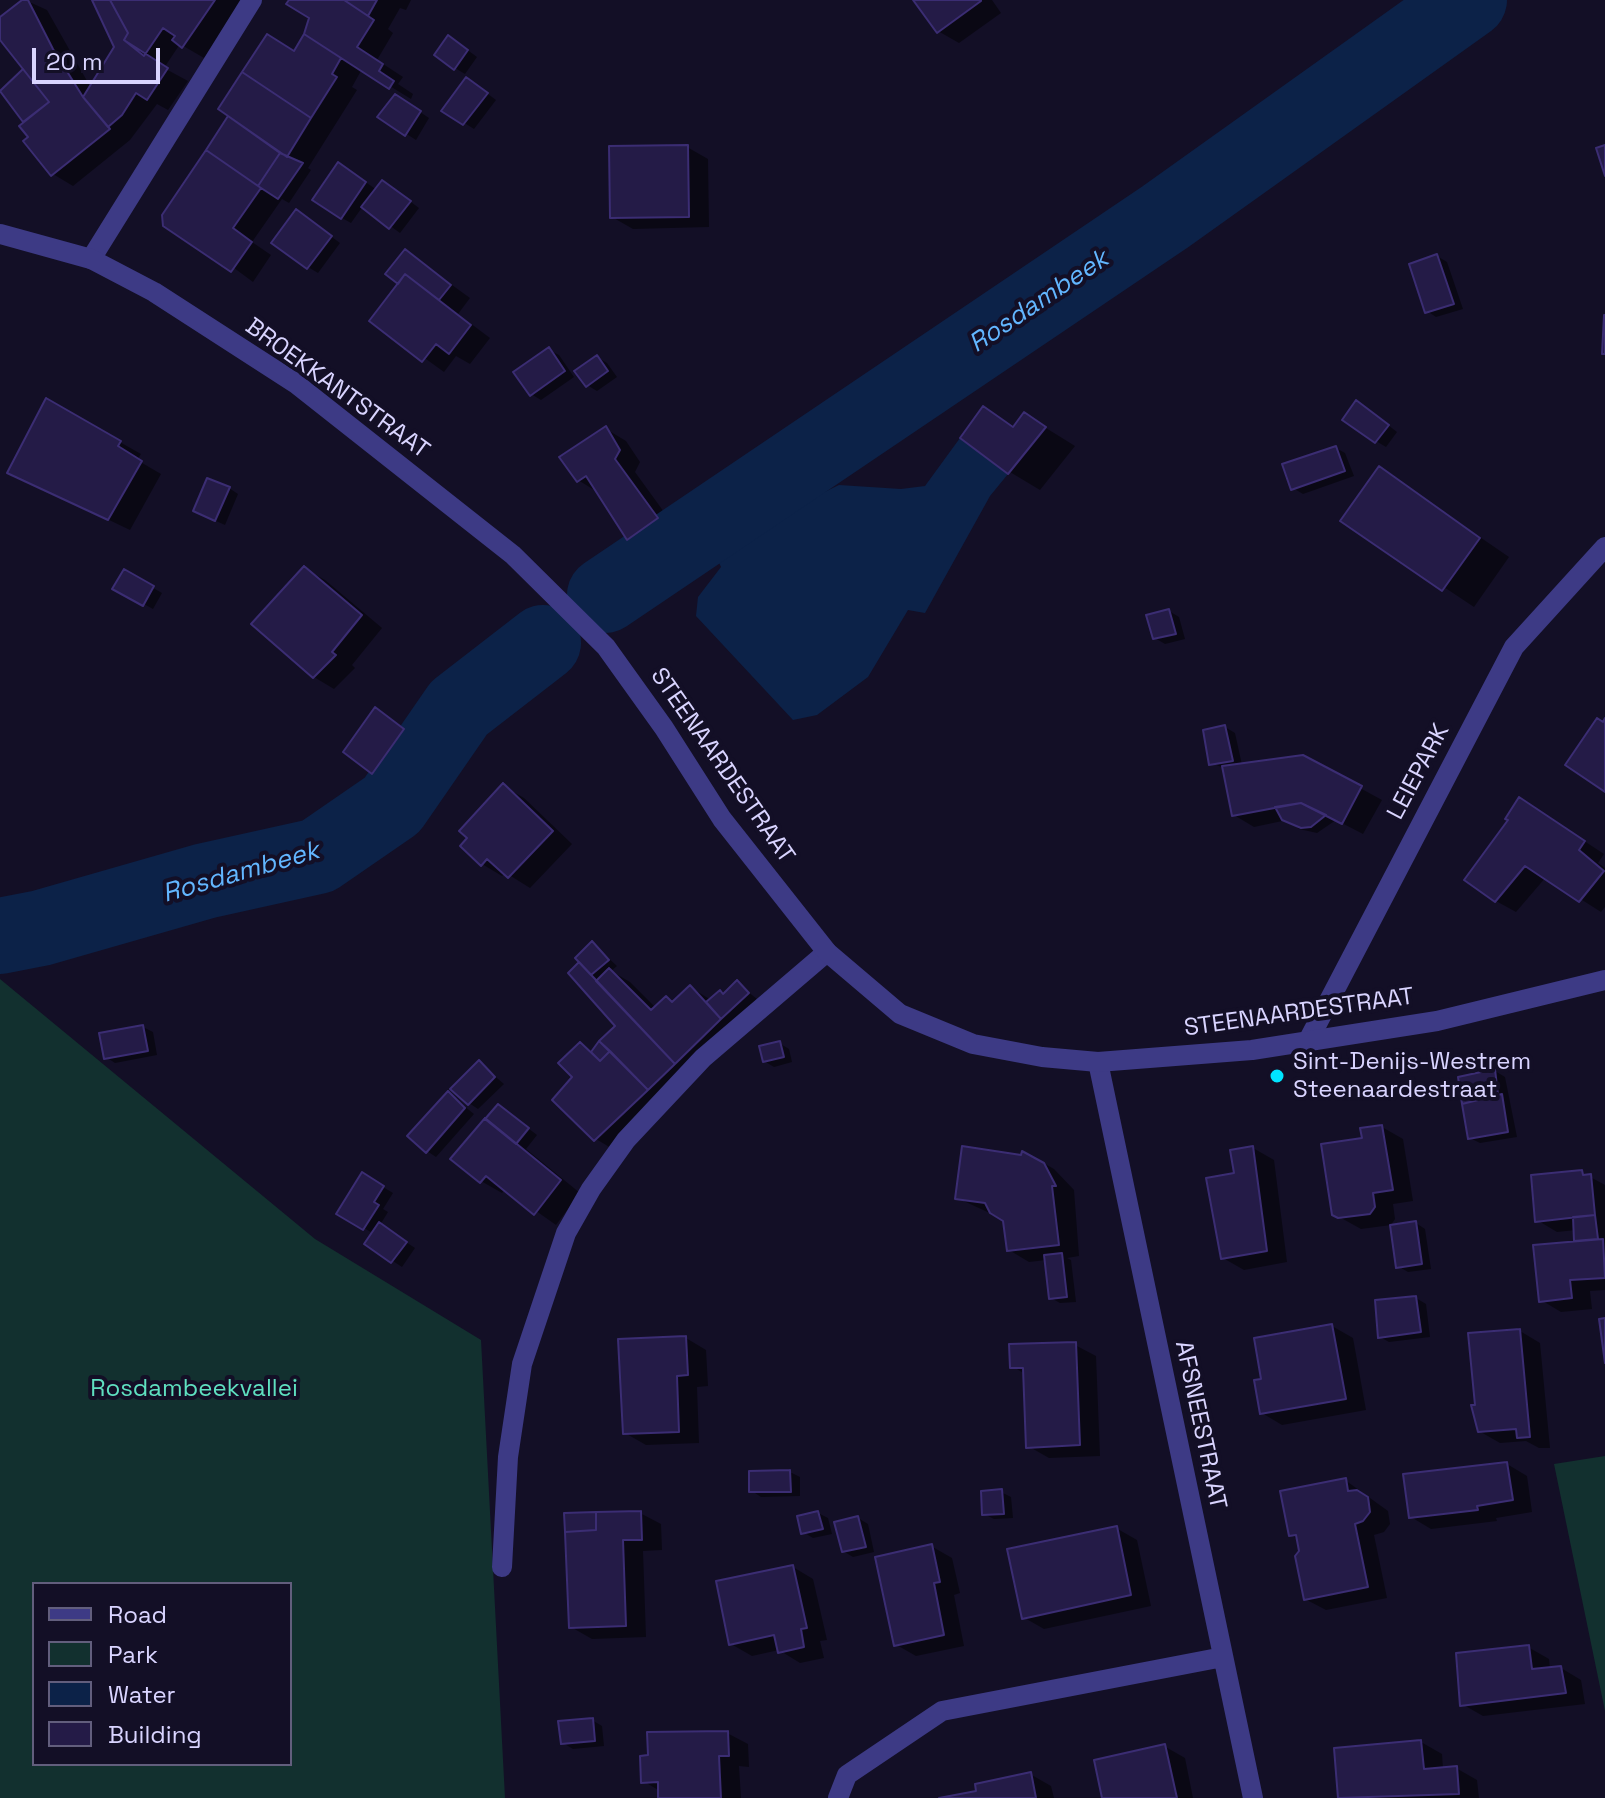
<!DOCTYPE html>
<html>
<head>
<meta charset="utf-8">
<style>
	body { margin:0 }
	#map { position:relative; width:1605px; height:1798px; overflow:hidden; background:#130f26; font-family:"Space Grotesk",sans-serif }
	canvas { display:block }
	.legend { position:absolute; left:32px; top:1582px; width:260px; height:184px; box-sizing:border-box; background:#130f26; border:2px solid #625e7d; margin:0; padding:10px 14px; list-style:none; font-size:24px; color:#d9d4ff }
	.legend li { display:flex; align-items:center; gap:16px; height:40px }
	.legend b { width:40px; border:2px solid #625e7d }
	.scale { position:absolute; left:32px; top:48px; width:128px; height:36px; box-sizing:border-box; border:4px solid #d9d4ff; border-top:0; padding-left:10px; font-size:24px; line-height:28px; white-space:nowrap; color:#d9d4ff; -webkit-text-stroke:6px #130f26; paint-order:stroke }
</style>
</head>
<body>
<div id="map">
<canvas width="1605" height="1798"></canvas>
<ul class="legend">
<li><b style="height:10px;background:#3d3a85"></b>Road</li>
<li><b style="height:22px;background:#12302f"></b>Park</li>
<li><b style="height:22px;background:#0c2248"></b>Water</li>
<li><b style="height:22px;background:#241b47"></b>Building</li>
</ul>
<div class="scale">20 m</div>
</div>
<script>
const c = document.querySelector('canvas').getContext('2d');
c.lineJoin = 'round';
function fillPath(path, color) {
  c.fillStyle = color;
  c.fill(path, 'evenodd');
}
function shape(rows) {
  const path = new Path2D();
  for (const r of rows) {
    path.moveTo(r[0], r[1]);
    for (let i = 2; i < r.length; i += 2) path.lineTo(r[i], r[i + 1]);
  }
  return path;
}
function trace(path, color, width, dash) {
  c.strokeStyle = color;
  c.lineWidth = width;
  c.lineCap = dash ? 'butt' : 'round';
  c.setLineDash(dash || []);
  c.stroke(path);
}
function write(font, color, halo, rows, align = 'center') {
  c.font = font + ' "Space Grotesk",sans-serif';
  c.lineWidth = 8;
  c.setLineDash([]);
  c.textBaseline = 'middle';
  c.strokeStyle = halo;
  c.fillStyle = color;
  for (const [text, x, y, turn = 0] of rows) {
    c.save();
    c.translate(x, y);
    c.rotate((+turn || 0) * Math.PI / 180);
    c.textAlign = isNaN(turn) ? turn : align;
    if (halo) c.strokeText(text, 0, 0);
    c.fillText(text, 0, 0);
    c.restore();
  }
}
fillPath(shape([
	[0,979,315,1239,481,1340,505,1798,0,1798],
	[34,1584,290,1584,290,1764,34,1764],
	[1605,1456,1605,1711,1554,1464]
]), '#12302f');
fillPath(shape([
	[960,438,1008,474,990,496,925,613,908,610,868,677,817,715,793,720,696,616,698,597,721,567,714,552,802,488,812,498,839,485,901,489,925,486]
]), '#0c2248');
fillPath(shape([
	[25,0,47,10,91,88,116,47,94,0,243,0,204,58,180,44,164,68,188,81,168,110,157,104,130,140,73,186,53,174,31,137,27,122,1,89,23,72,31,76,0,36,0,20],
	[291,0,411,0,406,10,400,8,388,29,393,33,377,60,403,77,398,84,413,94,411,99,362,69,352,87,357,90,308,168,311,170,289,203,282,199,252,242,271,255,253,282,164,216,231,116,295,53,313,23,312,18],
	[917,0,992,0,1001,13,959,43,938,31],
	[458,43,477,57,465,74,455,68],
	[476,85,496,100,474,129,444,110],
	[405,102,429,118,416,140,380,117],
	[687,147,708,159,709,227,633,229,612,217],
	[348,170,377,190,392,188,419,208,400,233,363,206,351,223,342,218],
	[306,218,340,243,318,273,308,267],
	[405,251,470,298,458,314,490,338,470,364,456,356,444,372,372,320,401,283],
	[1437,256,1447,262,1463,309,1436,317,1427,311],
	[549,350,559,355,574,377,541,400,531,394],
	[597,357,607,363,617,377,597,391,587,385],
	[47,401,141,454,137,460,161,474,130,530,9,472],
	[983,408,1016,427,1025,415,1075,446,1040,490,1010,472],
	[1366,408,1397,432,1386,447,1376,441],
	[606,429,626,441,640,462,635,472,677,530,649,550,628,538,599,493,578,480],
	[1336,448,1345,453,1354,476,1303,494,1293,488],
	[1379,468,1509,557,1474,607,1343,520],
	[229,488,238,494,225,525,205,516],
	[305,569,325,580,382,628,352,665,355,668,334,689,314,677],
	[125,572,162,593,153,609,115,588],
	[1169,611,1179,617,1185,639,1165,644,1155,638],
	[385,715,413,736,383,777,373,772],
	[1225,727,1235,733,1242,765,1303,757,1382,800,1363,834,1336,820,1317,833,1299,829,1287,820,1254,827,1234,815,1224,768,1211,763],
	[503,786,524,798,572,844,530,888,506,873,502,876,482,864],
	[1540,812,1604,854,1598,863,1605,868,1605,907,1601,912,1546,877,1516,912,1496,901],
	[593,944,617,966,611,971,630,982,656,1008,666,998,674,1003,690,987,711,1000,720,992,725,995,737,983,757,999,616,1151,596,1139,575,1077,580,1045,593,1052,617,1026,570,973],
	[143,1027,153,1032,157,1055,115,1063,106,1057],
	[779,1043,789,1049,792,1062,774,1067,764,1061],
	[479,1063,504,1084,478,1109,469,1103],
	[1495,1071,1505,1077,1517,1137,1480,1143,1470,1138],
	[449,1094,474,1114,436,1157,427,1151],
	[499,1106,537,1135,526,1149,580,1193,556,1225,505,1189,502,1193,481,1181],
	[1382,1127,1403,1139,1413,1201,1393,1204,1395,1219,1391,1225,1361,1229,1334,1214,1364,1140],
	[1253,1148,1274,1160,1287,1262,1244,1270,1223,1258,1237,1175],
	[964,1149,1033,1157,1054,1169,1074,1190,1079,1256,1067,1258,1071,1260,1076,1302,1060,1303,1051,1298,1046,1260,1029,1262,1009,1250,1005,1220,957,1198],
	[1581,1172,1605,1185,1605,1290,1590,1291,1592,1309,1561,1312,1541,1300,1577,1243,1576,1230,1557,1232,1537,1220],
	[363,1175,393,1193,383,1209,388,1212,380,1225,415,1248,402,1267,367,1244,374,1234,339,1213],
	[1416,1223,1425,1229,1431,1269,1408,1272,1398,1266],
	[1416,1298,1426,1304,1430,1337,1389,1342,1380,1337],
	[1332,1326,1353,1338,1366,1410,1282,1425,1262,1413],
	[1520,1331,1540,1343,1550,1448,1539,1448,1526,1441,1500,1443,1479,1431,1477,1406],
	[686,1338,706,1350,708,1386,697,1387,699,1443,646,1445,625,1433],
	[1075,1345,1096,1356,1100,1456,1049,1458,1028,1446,1025,1374,1012,1366],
	[1507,1464,1527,1476,1532,1512,1496,1518,1497,1521,1431,1529,1411,1517],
	[790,1472,800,1477,800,1496,761,1497,752,1491],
	[1345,1480,1388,1511,1390,1524,1384,1532,1374,1535,1387,1598,1326,1610,1305,1599,1299,1540,1291,1535],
	[1001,1492,1011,1497,1013,1518,994,1519,984,1514],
	[640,1513,661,1524,662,1550,643,1551,646,1637,592,1639,571,1627,566,1515],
	[818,1513,828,1518,832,1534,813,1538,803,1532],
	[858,1518,868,1524,874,1552,853,1557,843,1551],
	[1116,1528,1137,1540,1151,1606,1044,1629,1023,1617],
	[931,1546,952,1558,960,1593,954,1595,964,1646,916,1656,895,1644],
	[793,1567,813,1579,827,1640,820,1641,824,1658,800,1663,779,1650,752,1656,731,1644],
	[1528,1647,1549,1659,1550,1669,1561,1668,1581,1680,1585,1704,1483,1716,1462,1704],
	[592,1720,602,1726,604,1746,573,1749,563,1743],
	[727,1733,748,1744,749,1767,739,1766,741,1798,660,1798,660,1791,643,1781],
	[1421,1742,1442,1754,1443,1769,1456,1768,1477,1780,1479,1798,1341,1798,1336,1750],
	[1164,1746,1185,1758,1193,1798,1104,1798],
	[1030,1774,1051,1786,1054,1798,949,1798]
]), '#0007');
trace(shape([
	[747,499,763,519]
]), '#0c2248', 12);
trace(shape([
	[605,595,1165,217,1469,0],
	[0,936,41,928,205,881,318,856,392,805,459,708,543,643]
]), '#0c2248', 76);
const building = shape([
	[22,0,28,0,53,49,83,97,110,129,51,176,23,141,28,137,19,126,49,102,0,40,0,17,22,0],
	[92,0,110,0,128,33,124,40,168,68,147,100,136,93,122,115,108,127,83,97,114,47,92,0],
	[110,0,215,0,182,48,172,40,175,36,163,28,144,56,124,40,128,33,110,0],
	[289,0,344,0,374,20,357,47,383,64,379,71,394,81,389,89,304,34,309,18,286,4,289,0],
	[344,0,377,0,368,16,344,0],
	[913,0,981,0,981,1,937,33,913,0],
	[267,34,294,51,304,34,341,58,332,74,337,77,311,118,242,72,267,34],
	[448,35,468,50,454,70,434,55,448,35],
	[23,69,49,102,23,122,0,91,23,69],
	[242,72,311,118,287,157,218,109,242,72],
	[466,77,488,93,463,125,441,111,466,77],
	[395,94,421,111,405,136,377,117,395,94],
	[228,116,280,153,258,186,206,150,228,116],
	[688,145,689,217,610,218,609,146,688,145],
	[1605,145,1605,176,1596,148,1605,145],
	[206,150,261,188,233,228,252,242,231,272,163,226,162,215,206,150],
	[280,153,303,163,278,199,258,186,280,153],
	[338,162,366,182,341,219,312,200,338,162],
	[382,180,411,201,389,229,361,207,382,180],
	[296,209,332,236,307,269,271,243,296,209],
	[405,249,451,285,439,300,405,274,398,284,385,274,405,249],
	[1437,254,1454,304,1425,313,1409,264,1437,254],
	[405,274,471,325,449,354,436,344,422,362,369,321,405,274],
	[1604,315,1605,315,1605,354,1602,354,1604,315],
	[549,347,565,371,530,396,513,372,549,347],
	[597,355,608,371,586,387,574,371,597,355],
	[46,398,121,441,118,446,142,461,108,520,7,473,46,398],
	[1356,400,1389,425,1375,443,1342,420,1356,400],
	[983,406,1013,427,1024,412,1046,427,1008,474,960,438,983,406],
	[606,426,620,450,615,459,658,518,627,540,586,476,577,482,559,457,606,426],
	[1336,446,1345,471,1291,490,1282,464,1336,446],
	[1379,466,1480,538,1442,591,1340,521,1379,466],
	[207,478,230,487,215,521,193,511,207,478],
	[304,566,362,615,332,652,336,655,313,678,251,624,304,566],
	[124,569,154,586,143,606,112,589,124,569],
	[1169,609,1176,634,1153,639,1146,615,1169,609],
	[375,707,404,729,372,774,343,752,375,707],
	[1597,718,1603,722,1605,718,1605,792,1565,765,1597,718],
	[1225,725,1233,761,1209,765,1203,730,1225,725],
	[1303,755,1362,786,1342,824,1301,803,1232,816,1222,766,1303,755],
	[503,783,553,831,508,878,487,859,481,866,460,846,467,838,459,831,503,783],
	[1519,797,1585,841,1579,850,1604,871,1579,902,1525,866,1495,902,1464,880,1508,820,1505,819,1519,797],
	[1301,803,1326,815,1311,827,1301,828,1282,820,1275,807,1301,803],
	[592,941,609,960,591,975,575,958,592,941],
	[579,962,675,1064,648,1090,599,1041,615,1026,568,973,579,962],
	[609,968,651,1010,666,996,672,1002,690,985,721,1019,675,1064,596,981,609,968],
	[737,980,749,993,721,1019,706,1002,720,990,723,994,737,980],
	[143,1025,148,1051,104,1059,99,1033,143,1025],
	[599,1041,610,1051,600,1061,591,1052,599,1041],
	[780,1041,784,1057,763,1062,759,1046,780,1041],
	[580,1042,600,1061,610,1051,648,1090,594,1141,552,1100,572,1077,558,1063,580,1042],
	[479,1060,495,1077,468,1105,450,1089,479,1060],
	[1495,1069,1498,1095,1462,1104,1458,1077,1495,1069],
	[448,1091,465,1108,426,1153,407,1136,448,1091],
	[1502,1094,1508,1132,1468,1139,1462,1104,1502,1094],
	[498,1104,529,1128,516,1144,485,1119,498,1104],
	[485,1118,561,1180,534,1215,486,1176,480,1183,450,1159,485,1118],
	[1382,1125,1393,1190,1373,1193,1375,1207,1370,1214,1338,1218,1332,1215,1321,1144,1362,1138,1360,1128,1382,1125],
	[962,1146,1021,1155,1022,1151,1044,1163,1056,1186,1052,1186,1059,1245,1007,1251,1003,1221,990,1213,985,1203,955,1199,962,1146],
	[1253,1146,1267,1251,1221,1259,1206,1178,1234,1173,1230,1150,1253,1146],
	[1582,1170,1583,1175,1591,1174,1595,1215,1535,1222,1531,1175,1582,1170],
	[362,1172,384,1186,374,1202,379,1205,363,1230,336,1214,362,1172],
	[1595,1215,1598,1239,1574,1241,1573,1217,1595,1215],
	[1416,1221,1422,1264,1396,1268,1390,1225,1416,1221],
	[379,1222,407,1242,391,1263,364,1244,379,1222],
	[1603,1239,1605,1278,1570,1280,1572,1298,1539,1302,1533,1245,1603,1239],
	[1062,1253,1067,1297,1049,1299,1044,1255,1062,1253],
	[1416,1296,1421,1332,1378,1338,1375,1300,1416,1296],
	[1605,1318,1605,1363,1599,1319,1605,1318],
	[1332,1324,1346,1399,1260,1414,1254,1380,1261,1379,1254,1338,1332,1324],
	[1520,1329,1530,1437,1517,1438,1516,1429,1478,1432,1471,1405,1475,1405,1468,1333,1520,1329],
	[686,1336,688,1375,677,1376,679,1432,623,1434,618,1339,686,1336],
	[1076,1342,1080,1445,1026,1448,1023,1368,1010,1368,1009,1344,1076,1342],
	[1507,1462,1513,1500,1477,1506,1478,1510,1409,1518,1403,1474,1507,1462],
	[790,1470,791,1492,749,1492,749,1471,790,1470],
	[1346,1478,1348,1491,1357,1490,1368,1497,1370,1512,1363,1521,1355,1524,1368,1587,1304,1600,1295,1556,1299,1551,1296,1535,1289,1536,1280,1491,1346,1478],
	[1002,1489,1004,1514,982,1515,981,1491,1002,1489],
	[641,1511,642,1540,623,1540,626,1626,569,1628,565,1532,596,1530,596,1512,641,1511],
	[818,1511,823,1529,801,1534,797,1516,818,1511],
	[596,1512,596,1530,565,1532,564,1513,596,1512],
	[858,1516,866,1547,842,1552,834,1522,858,1516],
	[1117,1526,1131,1595,1022,1619,1007,1549,1117,1526],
	[932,1544,940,1582,934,1583,944,1635,894,1646,875,1557,932,1544],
	[793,1565,807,1628,801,1629,804,1647,778,1653,774,1635,729,1645,716,1581,793,1565],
	[1529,1645,1532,1669,1561,1666,1566,1693,1460,1706,1456,1653,1529,1645],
	[593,1718,595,1741,561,1744,558,1721,593,1718],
	[728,1731,729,1756,719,1756,721,1798,658,1798,658,1782,641,1783,640,1756,648,1755,647,1732,728,1731],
	[1421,1740,1424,1769,1457,1766,1459,1794,1338,1798,1334,1748,1421,1740],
	[1165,1744,1177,1798,1102,1798,1094,1760,1165,1744],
	[1031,1772,1036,1798,939,1798,976,1791,975,1784,1031,1772]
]);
fillPath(building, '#241b47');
trace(building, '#3b2d73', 2);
trace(shape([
	[91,259,252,0],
	[1308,1041,1514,647,1605,547],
	[1098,1062,1253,1798],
	[502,1567,508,1457,522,1364,566,1233,591,1189,626,1140,703,1058,827,952],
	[838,1798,847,1775,942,1711,1223,1657]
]), '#3d3a85', 20);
trace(shape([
	[0,234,91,259,154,292,295,383,513,555,606,647,664,728,722,819,827,952,900,1014,973,1044,1042,1057,1098,1062,1252,1050,1437,1021,1605,980]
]), '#3d3a85', 20);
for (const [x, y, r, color] of [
	[1277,1076,8,"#00e5ff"]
]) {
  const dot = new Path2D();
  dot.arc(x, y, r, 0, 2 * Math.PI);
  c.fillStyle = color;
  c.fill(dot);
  trace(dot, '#130f26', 3);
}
write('24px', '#d9d4ff', '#130f26', [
	["BROEKKANTSTRAAT",337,389,36],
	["STEENAARDESTRAAT",722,766,55],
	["LEIEPARK",1419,772,-62],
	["STEENAARDESTRAAT",1299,1013,-8],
	["AFSNEESTRAAT",1200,1425,78]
]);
write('24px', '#d9d4ff', '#130f26', [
	["Sint-Denijs-Westrem",1293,1062],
	["Steenaardestraat",1293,1090]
], 'left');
write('24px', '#5fe0c0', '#130f26', [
	["Rosdambeekvallei",194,1389]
]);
write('italic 26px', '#62b6ff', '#130f26', [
	["Rosdambeek",1039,302,-34],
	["Rosdambeek",241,873,-16]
]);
</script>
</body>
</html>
